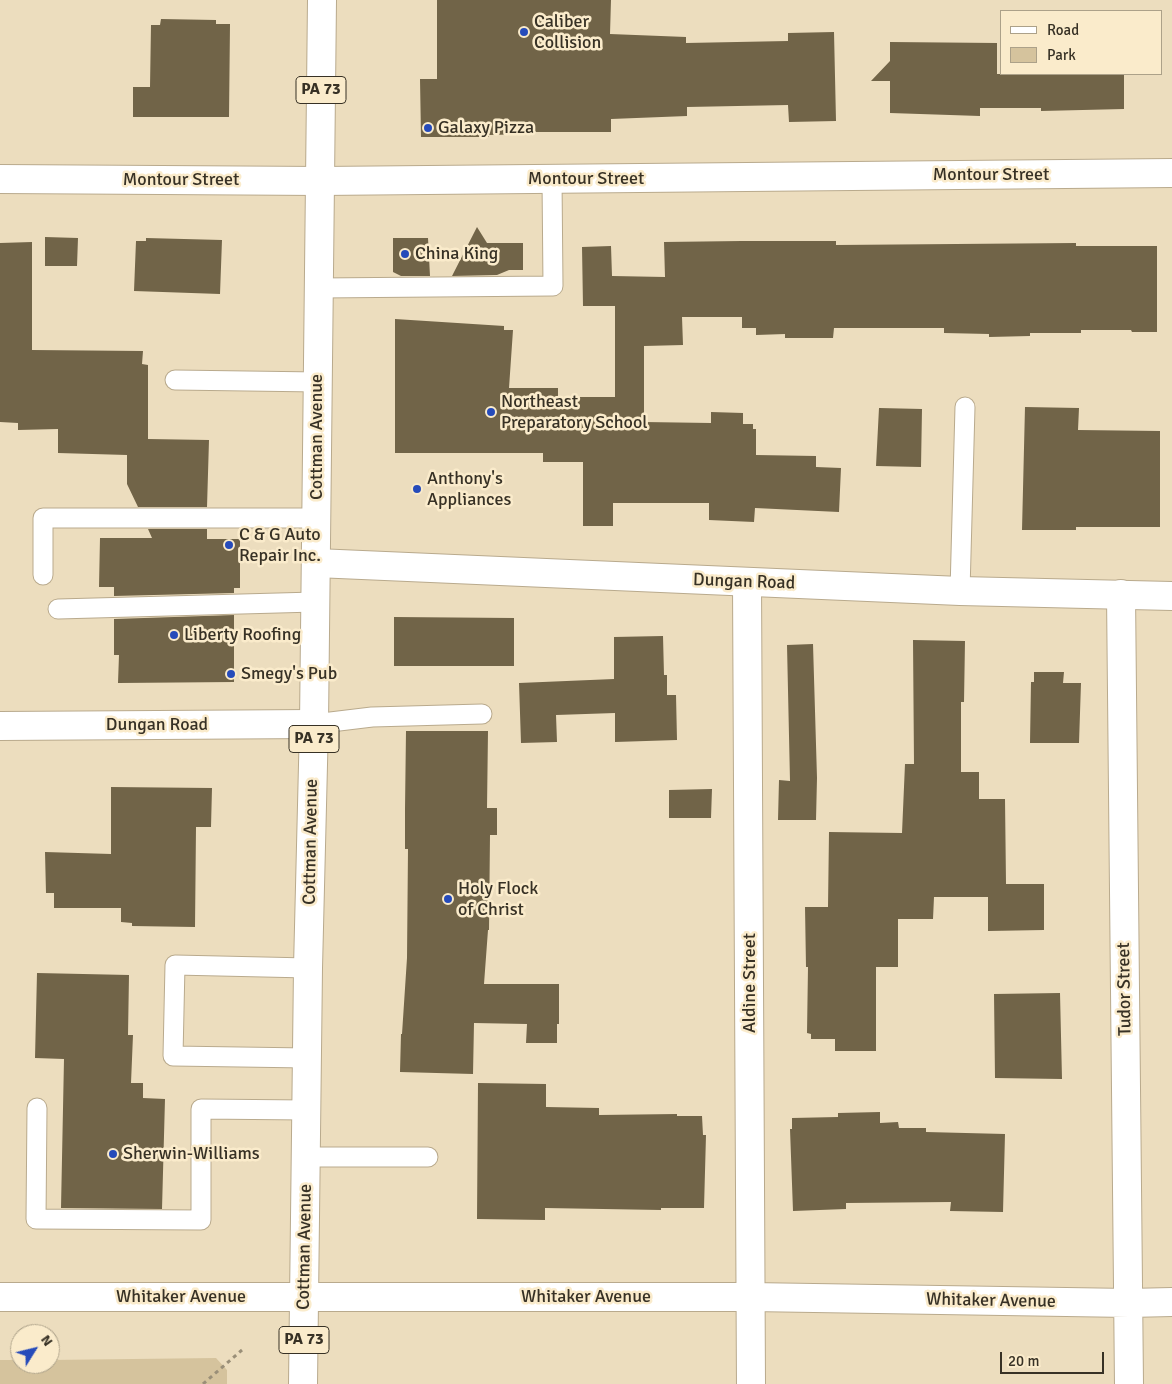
<!DOCTYPE html>
<html>
<head>
<meta charset="utf-8">
<style>
	body { margin:0 }
	#map { position:relative; width:1172px; height:1384px; overflow:hidden; background:#ecddbe; font-family:Signika,sans-serif }
	canvas { display:block }
	.legend { position:absolute; left:1000px; top:10px; width:162px; height:65px; box-sizing:border-box; background:#faebcb; border:1px solid #aca189; margin:0; padding:6px 9px; list-style:none; font-size:15px; color:#373125 }
	.legend li { display:flex; align-items:center; gap:10px; height:25px }
	.legend b { width:25px; border:1px solid #aca189 }
	.north { position:absolute; left:10px; top:1324px; width:50px; height:50px; box-sizing:border-box; background:#faebcb; border:1px solid #aca189; border-radius:50%; rotate:54deg; font-size:14px; font-weight:700; line-height:20px; text-align:center; color:#373125 }
	.north::after { content:''; display:block; margin:auto; width:18px; height:22px; background:#264bba; clip-path:polygon(50% 0,100% 100%,50% 72%,0 100%) }
	.scale { position:absolute; left:1000px; top:1352px; width:104px; height:22px; box-sizing:border-box; border:2px solid #373125; border-top:0; padding-left:6px; font-size:15px; line-height:18px; white-space:nowrap; color:#373125; -webkit-text-stroke:4px #faebcb; paint-order:stroke }
</style>
</head>
<body>
<div id="map">
<canvas width="1172" height="1384"></canvas>
<ul class="legend">
<li><b style="height:6px;background:#fff"></b>Road</li>
<li><b style="height:14px;background:#d5c39d"></b>Park</li>
</ul>
<div class="north">N</div>
<div class="scale">20 m</div>
</div>
<script>
const c = document.querySelector('canvas').getContext('2d');
c.lineJoin = 'round';
function fillPath(path, color) {
  c.fillStyle = color;
  c.fill(path, 'evenodd');
}
function shape(rows) {
  const path = new Path2D();
  for (const r of rows) {
    path.moveTo(r[0], r[1]);
    for (let i = 2; i < r.length; i += 2) path.lineTo(r[i], r[i + 1]);
  }
  return path;
}
function trace(path, color, width, dash) {
  c.strokeStyle = color;
  c.lineWidth = width;
  c.lineCap = dash ? 'butt' : 'round';
  c.setLineDash(dash || []);
  c.stroke(path);
}
function write(font, color, halo, rows, align = 'center') {
  c.font = font + ' Signika,sans-serif';
  c.lineWidth = 5;
  c.setLineDash([]);
  c.textBaseline = 'middle';
  c.strokeStyle = halo;
  c.fillStyle = color;
  for (const [text, x, y, turn = 0] of rows) {
    c.save();
    c.translate(x, y);
    c.rotate((+turn || 0) * Math.PI / 180);
    c.textAlign = isNaN(turn) ? turn : align;
    if (halo) c.strokeText(text, 0, 0);
    c.fillText(text, 0, 0);
    c.restore();
  }
}
fillPath(shape([
	[216,1358,227,1370,227,1384,0,1384,0,1360,20,1360,20,1364,50,1364,50,1360]
]), '#d5c39d');
fillPath(shape([
	[437,0,611,0,610,34,686,37,686,43,788,41,788,33,834,32,836,121,789,122,788,105,687,107,687,116,611,119,611,132,532,132,532,134,489,135,489,137,421,137,420,79,437,79],
	[161,19,216,20,216,24,230,24,229,117,133,117,133,87,150,87,151,25,160,25],
	[890,42,997,43,997,74,1124,74,1124,109,1041,111,1041,108,980,108,980,116,890,113,890,81,871,81,890,61],
	[477,227,487,243,523,243,523,270,509,270,497,275,452,276],
	[45,237,78,238,77,266,45,266],
	[146,238,222,240,220,294,134,291,136,241,146,241],
	[393,238,428,238,430,276,401,276,393,272],
	[742,241,836,241,836,245,1076,243,1076,246,1157,246,1157,332,1132,332,1131,330,1081,330,1081,333,1030,333,1030,336,989,337,989,334,944,333,944,328,834,328,833,338,785,338,785,334,756,335,756,328,742,328,742,317,682,317,683,345,644,346,644,422,711,423,711,412,743,413,743,424,753,424,753,429,756,429,756,455,816,456,816,467,841,468,839,512,755,508,754,522,709,520,709,503,613,503,613,526,583,526,583,462,543,462,543,453,395,453,395,319,504,326,504,330,513,330,509,388,558,388,558,397,615,397,615,306,583,306,582,247,611,246,612,276,665,277,664,242],
	[32,242,32,350,143,351,142,364,148,365,148,439,209,440,207,507,138,507,127,484,127,455,58,453,58,429,18,430,18,423,0,422,0,243],
	[1025,407,1079,408,1078,430,1160,431,1160,527,1076,527,1076,530,1022,530],
	[879,408,922,409,921,467,876,466],
	[148,529,207,529,207,539,240,539,240,588,234,588,234,593,114,596,114,587,99,587,100,538,152,538],
	[234,615,234,682,118,683,119,655,114,655,114,619],
	[394,617,514,618,514,666,394,666],
	[663,636,664,675,667,675,667,695,676,695,677,740,615,742,615,713,556,715,557,742,521,743,519,683,614,679,614,637],
	[913,640,965,641,964,702,961,702,961,772,979,772,979,799,1005,799,1006,884,1044,884,1044,930,988,931,988,897,934,897,933,919,898,919,898,967,876,967,876,1051,835,1051,835,1039,811,1039,811,1034,807,1033,808,967,806,967,805,907,828,907,829,832,902,833,905,764,914,764],
	[813,644,817,778,816,820,778,820,779,780,790,781,787,645],
	[1034,672,1064,672,1063,683,1081,683,1079,743,1030,743,1031,682,1034,682],
	[406,731,488,731,487,808,497,808,497,835,490,835,489,930,488,930,484,984,559,984,559,1024,557,1024,557,1043,526,1043,527,1024,474,1023,473,1074,400,1072,401,1034,402,1034,407,958,408,849,405,849,405,809],
	[111,787,212,788,211,827,196,827,195,927,132,926,132,923,121,922,121,908,54,908,54,893,46,893,45,852,111,854],
	[712,789,711,818,669,818,669,790],
	[37,973,129,975,128,1035,133,1035,131,1083,143,1083,143,1098,165,1099,162,1209,61,1208,64,1059,35,1058],
	[1060,993,1062,1079,995,1078,994,994],
	[478,1083,546,1084,546,1107,599,1108,599,1115,677,1114,677,1116,702,1116,703,1135,706,1135,704,1208,661,1208,661,1210,545,1208,545,1220,477,1219],
	[880,1112,880,1123,898,1122,899,1128,926,1128,926,1132,1005,1134,1003,1212,950,1211,951,1202,846,1203,846,1209,793,1211,790,1129,792,1129,792,1118,838,1117,838,1113]
]), '#716448');
const service = shape([
	[319,288,553,286,552,179],
	[175,380,318,382],
	[43,575,43,518,317,518],
	[960,591,965,407],
	[58,609,315,602],
	[314,724,372,717,482,714],
	[307,1058,173,1056,175,965,308,968],
	[37,1108,36,1219,201,1220,201,1109,306,1110],
	[306,1157,428,1157]
]);
const minor = shape([
	[0,179,321,181,1172,173],
	[747,583,751,1384],
	[1121,594,1129,1384],
	[0,726,314,724],
	[0,1297,751,1297,1129,1303,1172,1302]
]);
const tertiary = shape([
	[316,563,960,591,1172,596]
]);
const primary = shape([
	[303,1384,308,968,314,724,322,0]
]);
trace(service, '#b9aa8d', 21);
trace(minor, '#b9aa8d', 30);
trace(tertiary, '#b9aa8d', 30);
trace(primary, '#b9aa8d', 30);
trace(shape([
	[203,1384,242,1350]
]), '#9a8f78', 3, [4, 4]);
trace(service, '#fff', 19);
trace(minor, '#fff', 28);
trace(tertiary, '#fff', 28);
trace(primary, '#fff', 28);
for (const [x, y, r, color] of [
	[524,32,5,"#264bba"],
	[428,128,5,"#264bba"],
	[405,254,5,"#264bba"],
	[491,412,5,"#264bba"],
	[417,489,5,"#264bba"],
	[229,545,5,"#264bba"],
	[174,635,5,"#264bba"],
	[231,674,5,"#264bba"],
	[448,899,5,"#264bba"],
	[113,1154,5,"#264bba"]
]) {
  const dot = new Path2D();
  dot.arc(x, y, r, 0, 2 * Math.PI);
  c.fillStyle = color;
  c.fill(dot);
  trace(dot, '#faebcb', 2);
}
for (const [x, y, w] of [
	[321,90,50],
	[314,739,50],
	[304,1340,50]
]) {
  const box = new Path2D();
  box.roundRect(x - w / 2, y - 13.5, w, 27, 4);
  c.fillStyle = '#faebcb';
  c.fill(box);
  trace(box, '#373125', 1);
}
write('bold 16px', '#373125', null, [
	["PA 73",321,90],
	["PA 73",314,739],
	["PA 73",304,1340]
]);
write('18px', '#373125', '#faebcb', [
	["Caliber",534,22],
	["Collision",534,43],
	["Galaxy Pizza",438,128],
	["China King",415,254],
	["Northeast",501,402],
	["Preparatory School",501,423],
	["Anthony's",427,479],
	["Appliances",427,500],
	["C & G Auto",239,535],
	["Repair Inc.",239,556],
	["Liberty Roofing",184,635],
	["Smegy's Pub",241,674],
	["Holy Flock",458,889],
	["of Christ",458,910],
	["Sherwin-Williams",123,1154]
], 'left');
write('18px', '#373125', '#faebcb', [
	["Montour Street",991,175],
	["Montour Street",586,179],
	["Montour Street",181,180],
	["Cottman Avenue",317,437,-90],
	["Dungan Road",744,582,2],
	["Dungan Road",157,725],
	["Cottman Avenue",311,842,-89],
	["Aldine Street",750,983,-90],
	["Tudor Street",1125,989,-91],
	["Cottman Avenue",305,1247,-89],
	["Whitaker Avenue",181,1297],
	["Whitaker Avenue",586,1297],
	["Whitaker Avenue",991,1301,1]
]);
</script>
</body>
</html>
